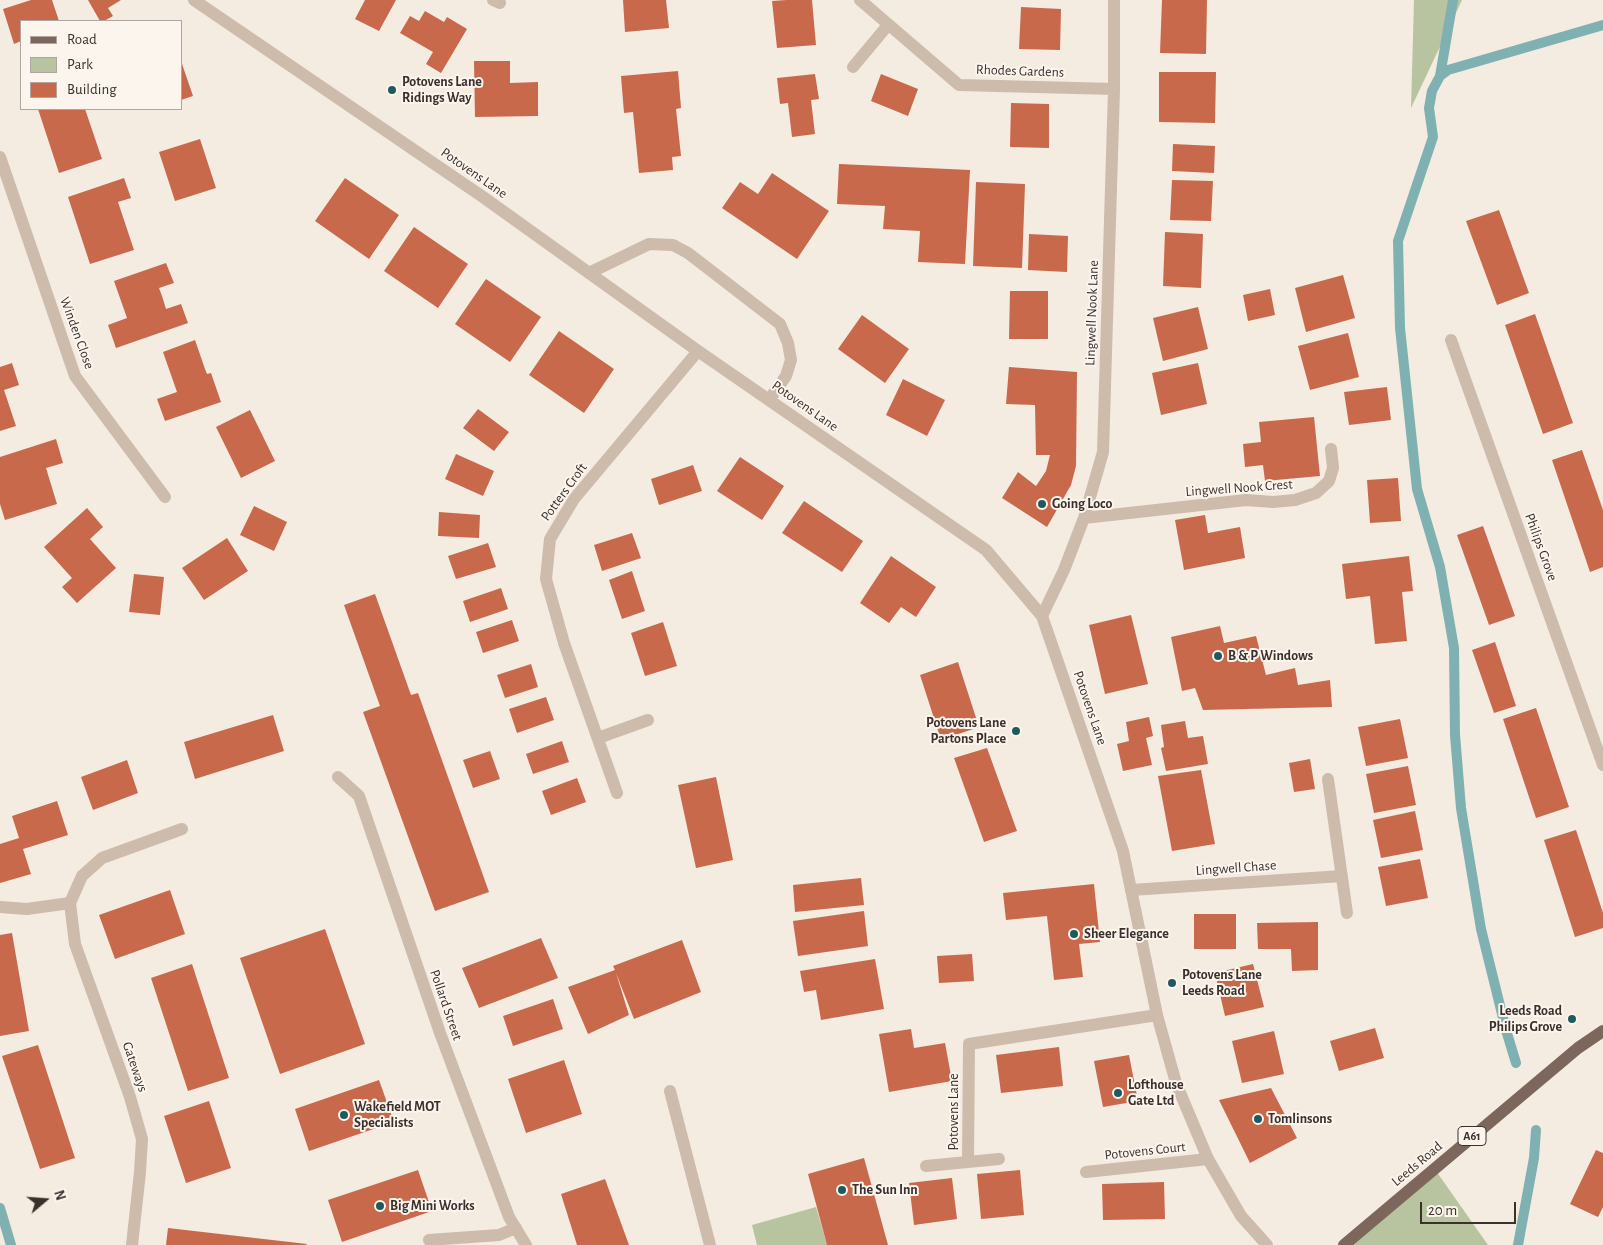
<!DOCTYPE html>
<html>
<head>
<meta charset="utf-8">
<style>
	body { margin:0 }
	#map { position:relative; width:1603px; height:1245px; overflow:hidden; background:#f4ebe1; font-family:"Alegreya Sans",sans-serif }
	canvas { display:block }
	.legend { position:absolute; left:20px; top:20px; width:162px; height:90px; box-sizing:border-box; background:#fbf5ee; border:1px solid #aea6a0; margin:0; padding:6px 9px; list-style:none; font-size:15px; color:#3b302b }
	.legend li { display:flex; align-items:center; gap:10px; height:25px }
	.legend b { width:25px; border:1px solid #aea6a0 }
	.north { position:absolute; left:20px; top:1175px; width:50px; height:50px; -webkit-text-stroke:4px #fbf5ee; paint-order:stroke; rotate:72deg; font-size:14px; font-weight:700; line-height:20px; text-align:center; color:#3b302b }
	.north::after { content:''; display:block; margin:auto; width:18px; height:22px; background:#3b302b; clip-path:polygon(50% 0,100% 100%,50% 72%,0 100%) }
	.scale { position:absolute; left:1420px; top:1202px; width:96px; height:22px; box-sizing:border-box; border:2px solid #3b302b; border-top:0; padding-left:6px; font-size:15px; line-height:18px; white-space:nowrap; color:#3b302b; -webkit-text-stroke:4px #fbf5ee; paint-order:stroke }
</style>
</head>
<body>
<div id="map">
<canvas width="1603" height="1245"></canvas>
<ul class="legend">
<li><b style="height:6px;background:#7d675c"></b>Road</li>
<li><b style="height:14px;background:#b8c4a0"></b>Park</li>
<li><b style="height:14px;background:#c8694b"></b>Building</li>
</ul>
<div class="north">N</div>
<div class="scale">20 m</div>
</div>
<script>
const c = document.querySelector('canvas').getContext('2d');
c.lineJoin = 'round';
function fillPath(path, color) {
  c.fillStyle = color;
  c.fill(path, 'evenodd');
}
function shape(rows) {
  const path = new Path2D();
  for (const r of rows) {
    path.moveTo(r[0], r[1]);
    for (let i = 2; i < r.length; i += 2) path.lineTo(r[i], r[i + 1]);
  }
  return path;
}
function trace(path, color, width, dash) {
  c.strokeStyle = color;
  c.lineWidth = width;
  c.lineCap = dash ? 'butt' : 'round';
  c.setLineDash(dash || []);
  c.stroke(path);
}
function write(font, color, halo, rows, align = 'center') {
  c.font = font + ' "Alegreya Sans",sans-serif';
  c.lineWidth = 4;
  c.setLineDash([]);
  c.textBaseline = 'middle';
  c.strokeStyle = halo;
  c.fillStyle = color;
  for (const [text, x, y, turn = 0] of rows) {
    c.save();
    c.translate(x, y);
    c.rotate((+turn || 0) * Math.PI / 180);
    c.textAlign = isNaN(turn) ? turn : align;
    if (halo) c.strokeText(text, 0, 0);
    c.fillText(text, 0, 0);
    c.restore();
  }
}
fillPath(shape([
	[1414,0,1462,0,1411,108],
	[1434,1168,1488,1245,1344,1245],
	[816,1207,827,1245,757,1245,752,1225]
]), '#b8c4a0');
trace(shape([
	[1440,76,1453,0],
	[1516,1063,1506,1030,1481,929,1461,808,1455,735,1454,648,1440,567,1417,489,1400,328,1398,241,1433,137,1429,108,1432,91,1440,76,1448,70,1603,25],
	[0,1208,11,1245],
	[1518,1245,1534,1158,1536,1130]
]), '#7fb0b2', 10);
fillPath(shape([
	[31,0,52,0,59,21,21,21,21,41,14,44,3,9],
	[88,0,121,0,108,8,113,16,104,21,100,21],
	[365,0,396,0,379,31,355,19],
	[623,0,666,0,669,28,625,32],
	[787,0,812,0,816,45,777,48,772,1],
	[1162,0,1207,0,1206,54,1160,53],
	[1021,7,1061,9,1060,50,1019,49],
	[425,11,444,22,447,17,467,29,441,73,426,64,433,52,400,33,410,16,419,21],
	[181,61,193,96,181,100],
	[474,61,510,61,510,83,538,82,538,116,475,117],
	[678,71,681,108,676,109,681,156,672,157,673,170,639,173,633,112,624,113,621,76],
	[1159,72,1216,72,1215,123,1159,122],
	[815,74,819,99,811,100,815,134,792,137,788,103,780,104,777,78],
	[881,74,918,89,908,116,871,101],
	[1011,103,1049,104,1049,148,1010,147],
	[38,109,85,109,102,159,59,173],
	[200,139,216,188,175,201,159,152],
	[1173,144,1215,146,1214,173,1172,171],
	[839,164,970,170,965,264,918,262,920,231,883,229,885,206,837,204],
	[772,173,829,211,797,259,722,208,740,182,758,194],
	[124,178,131,198,118,202,134,250,90,264,68,197],
	[345,178,399,215,369,259,315,221],
	[1172,180,1213,181,1211,221,1170,220],
	[976,182,1025,184,1022,268,973,266],
	[1499,210,1529,293,1497,305,1466,221],
	[414,227,468,264,438,308,384,271],
	[1165,232,1203,234,1201,288,1163,286],
	[1029,234,1068,236,1067,272,1028,270],
	[166,263,174,283,159,288,162,296,166,309,181,304,188,323,116,348,108,325,127,318,114,281],
	[1343,275,1355,318,1306,332,1295,288],
	[486,279,541,317,510,362,455,324],
	[1270,289,1275,315,1248,321,1243,295],
	[1010,291,1048,291,1048,339,1009,339],
	[1198,307,1208,349,1163,361,1153,318],
	[1535,314,1573,423,1543,434,1505,325],
	[862,315,909,349,885,383,838,349],
	[559,331,614,369,584,413,529,375],
	[1348,333,1359,377,1310,390,1298,346],
	[195,340,205,369,207,374,211,373,221,402,165,421,157,399,177,392,163,352],
	[12,363,19,385,4,390,16,426,0,431,0,367],
	[1198,363,1207,404,1161,415,1152,373],
	[1009,367,1077,372,1076,466,1071,485,1047,527,1002,498,1018,472,1036,486,1046,471,1050,455,1036,455,1035,405,1006,404],
	[903,379,945,400,927,436,886,415],
	[1387,387,1391,420,1349,425,1344,392],
	[478,409,509,432,494,451,463,428],
	[250,410,275,461,241,478,216,427],
	[1314,417,1320,476,1265,481,1263,465,1245,467,1243,444,1261,442,1259,422],
	[56,439,63,463,46,468,57,504,5,520,0,504,0,457],
	[1582,450,1603,510,1603,567,1590,572,1552,460],
	[456,454,494,471,483,496,445,479],
	[740,457,784,486,762,520,717,491],
	[693,465,702,491,659,505,651,479],
	[1398,478,1401,521,1370,523,1367,480],
	[804,501,863,541,842,572,782,533],
	[254,506,287,522,274,551,240,535],
	[87,508,103,527,90,539,116,568,77,603,62,587,72,578,44,547],
	[439,512,480,515,479,538,438,536],
	[1205,515,1208,533,1240,527,1245,558,1184,570,1175,520],
	[1483,526,1515,616,1489,625,1457,535],
	[632,533,641,558,602,571,594,545],
	[227,538,248,571,204,600,182,568],
	[488,543,496,567,456,579,448,556],
	[891,556,936,587,916,617,901,607,889,623,860,603],
	[1409,556,1413,591,1402,592,1407,641,1375,644,1370,596,1346,599,1342,564],
	[632,571,645,611,622,619,609,580],
	[134,574,164,577,160,615,129,612],
	[501,588,508,609,470,622,463,601],
	[375,594,411,695,418,693,489,892,435,911,363,712,380,706,344,605],
	[1131,615,1148,684,1105,694,1089,625],
	[512,620,519,641,483,653,476,632],
	[663,622,677,666,645,676,631,633],
	[1220,626,1224,643,1256,636,1266,675,1295,668,1298,685,1330,680,1332,707,1203,710,1195,688,1182,691,1171,637],
	[1495,642,1516,706,1494,713,1472,650],
	[958,662,979,727,941,740,920,675],
	[531,664,538,687,505,698,497,675],
	[546,697,554,720,517,733,509,709],
	[1536,708,1569,807,1536,818,1503,719],
	[273,715,284,751,195,779,184,742],
	[1149,717,1153,736,1146,738,1152,765,1123,771,1117,744,1129,741,1126,722],
	[1400,719,1408,758,1366,766,1358,727],
	[1185,721,1188,738,1203,736,1208,764,1166,771,1161,748,1164,747,1161,725],
	[562,741,569,762,533,774,526,754],
	[987,748,1017,831,984,842,954,758],
	[490,751,500,779,473,788,463,760],
	[1310,759,1315,789,1294,792,1289,763],
	[127,760,138,793,93,810,81,777],
	[1408,766,1416,805,1374,813,1366,774],
	[1201,770,1215,844,1172,851,1158,776],
	[716,777,733,860,696,868,678,785],
	[577,778,586,802,551,815,542,791],
	[57,801,68,835,23,849,31,874,0,883,0,844,19,838,12,816],
	[1415,811,1423,850,1381,858,1373,820],
	[1576,830,1603,913,1603,928,1575,937,1544,840],
	[1420,859,1428,898,1386,906,1378,867],
	[861,878,864,905,795,912,793,885],
	[1094,884,1100,942,1079,944,1083,977,1054,980,1047,916,1006,920,1003,893],
	[170,890,185,934,115,959,99,915],
	[864,911,868,946,798,956,793,921],
	[1194,914,1236,914,1236,949,1194,949],
	[1318,922,1318,970,1292,971,1291,949,1258,949,1257,923],
	[325,929,365,1044,280,1074,240,958],
	[12,933,29,1031,0,1036,0,935],
	[541,938,558,978,479,1008,462,968],
	[682,940,701,992,634,1019,616,973,629,1015,588,1034,568,987,615,970,613,966],
	[972,954,974,981,939,983,937,956],
	[875,959,884,1009,821,1020,816,990,804,992,800,971],
	[192,964,229,1078,188,1091,151,978],
	[1253,964,1264,1007,1225,1016,1215,973],
	[553,999,563,1029,513,1046,503,1016],
	[1375,1028,1384,1058,1339,1071,1330,1041],
	[911,1029,914,1048,945,1043,952,1081,889,1092,879,1034],
	[1274,1031,1284,1074,1242,1083,1232,1041],
	[38,1045,75,1158,40,1169,2,1056],
	[1059,1047,1063,1086,1001,1093,996,1055],
	[1129,1055,1138,1101,1103,1107,1094,1061],
	[564,1060,582,1114,526,1133,508,1079],
	[379,1080,394,1122,309,1151,295,1109],
	[1271,1088,1297,1138,1250,1163,1219,1100],
	[209,1101,231,1168,186,1183,164,1116],
	[1596,1150,1603,1153,1603,1207,1598,1217,1570,1204],
	[864,1158,888,1245,827,1245,808,1174],
	[418,1170,432,1211,342,1242,328,1200],
	[1020,1170,1024,1215,981,1219,977,1174],
	[952,1178,957,1219,914,1225,909,1183],
	[605,1179,629,1245,577,1245,561,1194],
	[1164,1182,1165,1219,1103,1220,1102,1184],
	[168,1228,307,1244,306,1245,166,1245]
]), '#c8694b');
trace(shape([
	[589,273,649,244,673,245,688,253,780,324,788,343,791,360,786,376,769,400],
	[338,777,359,796,440,1033,509,1217,526,1245],
	[670,1091,710,1245],
	[429,1240,499,1235,516,1228]
]), '#cdbbac', 12);
trace(shape([
	[493,0,500,3],
	[860,0,959,85,1114,89],
	[853,67,888,25],
	[0,157,75,376,165,497],
	[1451,340,1603,765],
	[1084,518,1246,500,1273,502,1295,500,1316,493,1329,481,1333,468,1331,449],
	[1042,616,1064,570,1084,518,1103,452,1114,89,1114,0],
	[598,738,648,720],
	[1328,779,1347,913],
	[617,793,564,643,546,579,550,539,574,499,698,351],
	[1131,890,1342,876],
	[0,907,27,909,70,903],
	[968,1162,969,1044,1157,1015],
	[926,1166,999,1159],
	[1086,1172,1208,1159],
	[132,1245,140,1172,142,1139,130,1097,75,944,70,903,82,876,102,858,182,829]
]), '#cdbbac', 12);
trace(shape([
	[194,0,483,197,698,351,986,550,1042,616,1123,851,1157,1015,1176,1083,1208,1159,1241,1216,1267,1245]
]), '#cdbbac', 12);
trace(shape([
	[1344,1245,1578,1048,1603,1031]
]), '#7d675c', 12);
for (const [x, y, r, color] of [
	[392,90,5,"#1f5a5e"],
	[1042,504,5,"#1f5a5e"],
	[1218,656,5,"#1f5a5e"],
	[1016,731,5,"#1f5a5e"],
	[1074,934,5,"#1f5a5e"],
	[1172,983,5,"#1f5a5e"],
	[1572,1019,5,"#1f5a5e"],
	[1118,1093,5,"#1f5a5e"],
	[344,1115,5,"#1f5a5e"],
	[1258,1119,5,"#1f5a5e"],
	[842,1190,5,"#1f5a5e"],
	[380,1206,5,"#1f5a5e"]
]) {
  const dot = new Path2D();
  dot.arc(x, y, r, 0, 2 * Math.PI);
  c.fillStyle = color;
  c.fill(dot);
  trace(dot, '#fbf5ee', 2);
}
for (const [x, y, w] of [
	[1472,1136,28]
]) {
  const box = new Path2D();
  box.roundRect(x - w / 2, y - 9.5, w, 19, 4);
  c.fillStyle = '#fbf5ee';
  c.fill(box);
  trace(box, '#3b302b', 1);
}
write('bold 12px', '#3b302b', null, [
	["A61",1472,1136]
]);
write('14px', '#3b302b', '#fbf5ee', [
	["Rhodes Gardens",1020,71,2],
	["Potovens Lane",474,173,35],
	["Lingwell Nook Lane",1092,313,-88],
	["Winden Close",77,333,70],
	["Potovens Lane",805,406,35],
	["Lingwell Nook Crest",1239,488,-4],
	["Potters Croft",564,492,-54],
	["Philips Grove",1541,547,70],
	["Potovens Lane",1090,708,71],
	["Lingwell Chase",1236,868,-4],
	["Pollard Street",446,1005,71],
	["Gateways",135,1067,71],
	["Potovens Lane",954,1112,-90],
	["Potovens Court",1145,1151,-6],
	["Leeds Road",1417,1164,-40]
]);
write('bold 14px', '#3b302b', '#fbf5ee', [
	["Potovens Lane",402,82],
	["Ridings Way",402,98],
	["Going Loco",1052,504],
	["B & P Windows",1228,656],
	["Potovens Lane",1006,723,"right"],
	["Partons Place",1006,739,"right"],
	["Sheer Elegance",1084,934],
	["Potovens Lane",1182,975],
	["Leeds Road",1182,991],
	["Leeds Road",1562,1011,"right"],
	["Philips Grove",1562,1027,"right"],
	["Lofthouse",1128,1085],
	["Gate Ltd",1128,1101],
	["Wakefield MOT",354,1107],
	["Specialists",354,1123],
	["Tomlinsons",1268,1119],
	["The Sun Inn",852,1190],
	["Big Mini Works",390,1206]
], 'left');
</script>
</body>
</html>
